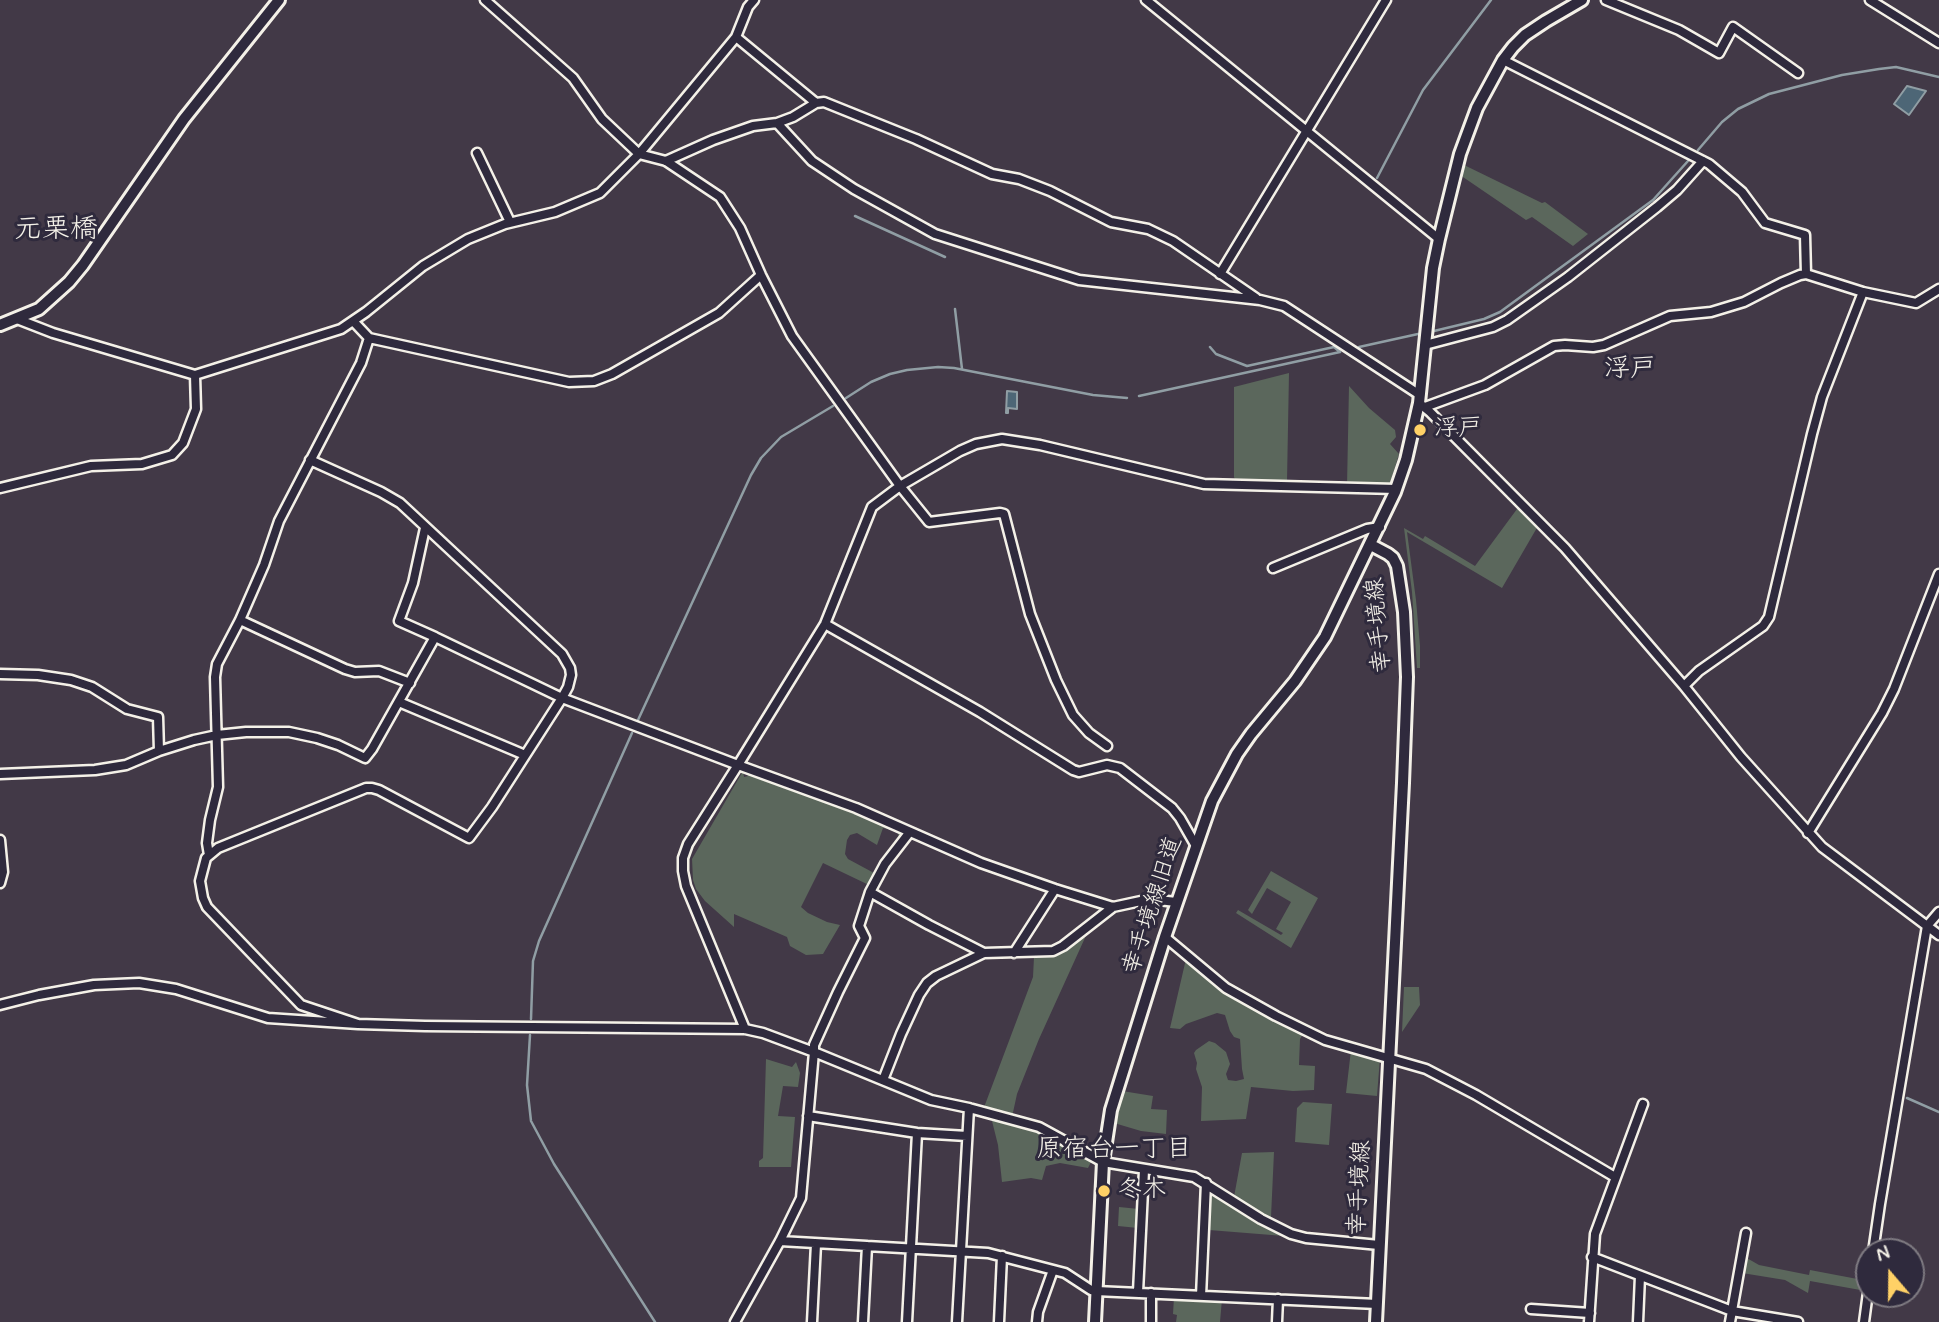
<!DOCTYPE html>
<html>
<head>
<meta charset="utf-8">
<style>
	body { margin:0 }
	#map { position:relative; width:1939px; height:1322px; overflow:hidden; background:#423947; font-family:Mynerve,sans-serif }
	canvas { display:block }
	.north { position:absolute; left:1855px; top:1238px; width:70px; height:70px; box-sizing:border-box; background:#2f2a3d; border:2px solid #7e7a81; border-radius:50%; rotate:340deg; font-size:19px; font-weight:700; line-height:28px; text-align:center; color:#f4f1e8 }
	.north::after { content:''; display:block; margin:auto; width:24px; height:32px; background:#ffd166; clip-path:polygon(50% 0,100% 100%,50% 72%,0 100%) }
</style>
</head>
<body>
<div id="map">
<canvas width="1939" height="1322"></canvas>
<div class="north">N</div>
</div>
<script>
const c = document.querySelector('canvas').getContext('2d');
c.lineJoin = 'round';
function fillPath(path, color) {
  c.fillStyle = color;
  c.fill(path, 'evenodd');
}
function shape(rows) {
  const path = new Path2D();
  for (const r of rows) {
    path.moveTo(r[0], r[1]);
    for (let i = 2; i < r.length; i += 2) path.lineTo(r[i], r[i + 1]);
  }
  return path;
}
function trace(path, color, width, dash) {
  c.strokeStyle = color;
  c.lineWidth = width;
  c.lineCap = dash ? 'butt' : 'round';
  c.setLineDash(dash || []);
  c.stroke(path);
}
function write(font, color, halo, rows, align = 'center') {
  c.font = font + ' Mynerve,"Klee One",sans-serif';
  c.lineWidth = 6;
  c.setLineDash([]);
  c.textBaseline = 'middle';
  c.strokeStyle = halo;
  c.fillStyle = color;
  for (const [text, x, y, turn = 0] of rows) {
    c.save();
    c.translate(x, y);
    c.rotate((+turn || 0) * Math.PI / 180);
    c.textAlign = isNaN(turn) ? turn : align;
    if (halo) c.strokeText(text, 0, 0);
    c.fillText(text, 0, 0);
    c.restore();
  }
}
fillPath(shape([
	[1462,164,1542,203,1545,202,1588,234,1573,246,1532,217,1526,220,1460,175],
	[1289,373,1287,481,1299,482,1300,484,1236,482,1234,477,1234,387],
	[1349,386,1369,408,1395,430,1396,437,1390,444,1399,454,1389,487,1347,486],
	[1519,508,1538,526,1502,588,1407,532,1416,600,1420,646,1420,668,1417,668,1412,592,1404,528,1423,539,1425,536,1475,566,1517,509],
	[746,770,855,810,897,830,900,833,901,837,899,842,898,833,896,831,883,828,877,845,857,833,850,835,847,840,845,854,848,859,874,873,875,877,871,886,823,863,801,907,808,913,827,922,840,925,823,954,806,955,790,946,787,937,734,914,734,927,705,901,696,889,693,880,692,859,743,771,744,777,748,776],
	[1271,871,1318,898,1291,948,1236,913,1238,910,1281,935,1283,933,1276,929,1291,902,1267,888,1252,914,1248,910],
	[1089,929,1039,1039,1017,1094,1012,1117,983,1110,1033,977,1034,957,1046,957,1066,947],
	[1186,959,1220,988,1303,1034,1300,1039,1299,1065,1315,1066,1314,1090,1293,1091,1251,1087,1246,1119,1201,1121,1202,1087,1196,1069,1197,1063,1194,1053,1196,1050,1209,1041,1215,1043,1226,1052,1230,1064,1226,1074,1228,1080,1236,1081,1244,1079,1242,1069,1240,1039,1234,1037,1230,1031,1225,1015,1217,1013,1186,1024,1180,1029,1170,1028],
	[1404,987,1419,987,1420,1005,1402,1032],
	[1351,1050,1380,1058,1377,1096,1346,1093],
	[766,1059,792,1067,796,1062,800,1073,798,1087,783,1086,778,1116,795,1117,791,1167,759,1167,759,1161,763,1158],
	[1122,1091,1153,1096,1151,1109,1167,1110,1166,1134,1141,1131,1114,1123],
	[1303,1102,1332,1104,1329,1145,1295,1142,1297,1108],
	[993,1119,1037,1129,1092,1160,1088,1168,1060,1163,1046,1166,1042,1180,1031,1178,1002,1182,998,1145,992,1121],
	[1274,1152,1271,1217,1269,1219,1234,1197,1242,1153],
	[1213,1191,1257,1221,1284,1236,1209,1230,1211,1193],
	[1119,1207,1139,1209,1138,1228,1118,1226],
	[1745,1257,1759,1265,1809,1275,1810,1270,1868,1281,1866,1291,1810,1281,1808,1293,1785,1280,1742,1273],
	[1174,1297,1222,1299,1220,1322,1176,1322,1177,1315,1173,1314]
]), '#5b675c');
const water = shape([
	[1907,86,1926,91,1909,115,1894,104,1907,86],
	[1007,391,1017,392,1017,409,1008,408,1008,413,1006,413,1007,391]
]);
fillPath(water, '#4d6676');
trace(water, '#909ea4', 2);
trace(shape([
	[1698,150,1722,122,1738,109,1769,94,1842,75,1879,69,1896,67,1939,77],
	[1377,178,1423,90,1491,0],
	[855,216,945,257],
	[955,309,962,369],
	[1434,331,1484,319,1500,312,1653,200,1688,161],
	[1210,347,1216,354,1247,366,1334,347,1340,352],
	[1359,347,1418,334],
	[1139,396,1340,352],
	[846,398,871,382,890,374,907,370,938,367,954,368,1093,395,1127,398],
	[638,720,751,475,761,458,781,437,833,406],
	[531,1019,533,961,539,941,632,733],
	[530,1035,527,1085,531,1121,554,1164,655,1322],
	[1907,1098,1939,1112]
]), '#909ea4', 2.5);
const street = shape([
	[485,0,573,78,602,119,639,154,666,161,720,197,740,228,761,275,792,336,900,486,929,522,1000,513,1004,514,1030,614,1056,680,1073,715,1089,733,1107,746],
	[1146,0,1439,239],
	[1606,0,1679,30,1719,53,1733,27,1798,73],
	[1870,0,1939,43],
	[736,37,816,103],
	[1503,60,1709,164,1742,192,1765,223,1805,235,1806,274],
	[777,123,793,117,816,103,824,102,916,139,992,174,1019,179,1050,191,1111,222,1148,229,1173,241,1256,298],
	[477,153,510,222],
	[666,161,713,140,753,126,777,123,812,161,854,189,935,234,1079,280,1260,300,1284,306,1420,395],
	[1220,274,1386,0],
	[17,319,53,333,195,375,341,329,366,312,423,266,468,239,505,224,555,212,600,193,639,154,736,37,748,7,754,0],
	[369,338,569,382,594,381,612,374,719,313,761,275],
	[1425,345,1493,327,1507,320,1568,277,1657,207,1677,190,1703,161],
	[1419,403,1430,412,1565,548,1684,686,1741,757,1822,847,1939,935],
	[1425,407,1485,385,1554,346,1565,345,1593,347,1604,345,1670,316,1711,312,1744,302,1781,283,1800,275,1806,274,1863,292,1916,303,1939,289],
	[310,460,381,492,400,503,562,654,570,668,571,675,568,687,562,698,492,807,469,838,379,790,372,788,366,788,218,848,206,858,200,881,203,898,207,907,301,1005,358,1024],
	[0,488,91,466,142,464,172,455,183,443,196,409,195,375],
	[425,528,413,583,399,621,435,637],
	[1273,568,1367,529,1380,527],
	[240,620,345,669,355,672,379,671,410,683],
	[825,624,980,712,1073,770,1079,772,1107,765,1120,768,1172,808,1180,818,1196,846],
	[0,674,38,675,71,680,92,687,127,709,158,717,159,751],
	[1684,686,1699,671,1763,626,1769,617,1812,434,1822,397,1863,292],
	[399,702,525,755],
	[0,774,95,770,126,765,159,751,194,740,217,735,246,732,289,732,317,738,338,745,365,758,372,749,435,637,562,698,738,765,825,624,872,507,900,486,960,451,976,444,1002,439,1040,445,1204,484,1396,489],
	[909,833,885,864,870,892,929,925,984,953],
	[1808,833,1882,713,1894,689,1939,574],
	[0,840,3,872,0,883],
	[209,855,207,843,210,820,218,787,215,677,217,664,240,620,264,565,279,521,361,363,369,338,353,321],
	[1165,937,1226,988,1276,1016,1325,1040,1426,1069,1476,1095,1615,1177],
	[1014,953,1055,889],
	[0,1005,39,995,94,985,139,983,176,989,268,1018,358,1024,425,1026,745,1029,763,1033,814,1052,814,1045,838,992,865,938,859,926,870,892],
	[745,1029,686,886,683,871,683,858,688,844,738,765,856,808,981,863,1055,889,1113,907,1150,899,1176,902],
	[883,1080,901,1034,919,995,927,983,936,976,984,953,1053,951,1063,946,1113,907],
	[808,1116,917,1133,967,1136],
	[780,1241,988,1253,1065,1273,1091,1290,1096,1291,1377,1304],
	[1873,1252,1880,1204,1927,926,1939,912],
	[1592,1257,1732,1311,1798,1322],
	[1138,1292,1144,1170],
	[1201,1296,1206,1183],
	[1531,1309,1590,1313],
	[735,1322,780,1241,801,1198,814,1052,931,1100,969,1108,1039,1127,1103,1162,1194,1177,1261,1219,1291,1234,1306,1238,1379,1245],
	[812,1322,816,1244],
	[863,1322,867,1246],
	[907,1322,917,1133],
	[957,1322,969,1108],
	[999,1322,1002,1256],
	[1037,1322,1038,1312,1053,1270],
	[1151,1322,1151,1293],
	[1277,1322,1278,1299],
	[1589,1322,1595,1234,1643,1104],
	[1638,1322,1640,1276],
	[1730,1322,1746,1233],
	[1864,1322,1869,1285]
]);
const secondary = shape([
	[0,325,39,309,69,282,83,265,184,119,279,0],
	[1371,545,1388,554,1393,558,1397,566,1404,612,1407,677,1403,783,1376,1322],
	[1095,1322,1103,1162,1111,1110,1165,937,1212,801,1237,754,1251,734,1295,681,1325,637,1395,492,1406,460,1419,403,1433,268,1439,239,1460,154,1477,108,1503,60,1513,47,1525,35,1546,21,1582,0]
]);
trace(street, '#f4f1e8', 13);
trace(secondary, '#f4f1e8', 16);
trace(street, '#2f2a3d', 8);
trace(secondary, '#2f2a3d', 10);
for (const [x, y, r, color] of [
	[1420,430,7,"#ffd166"],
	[1104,1191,7,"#ffd166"]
]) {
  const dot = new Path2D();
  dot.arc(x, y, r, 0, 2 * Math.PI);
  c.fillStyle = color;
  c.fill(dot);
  trace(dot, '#2f2a3d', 2.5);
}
write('24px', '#f4f1e8', '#2f2a3d', [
	["浮戸",1434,430],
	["冬木",1118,1191]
], 'left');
write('24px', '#f4f1e8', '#2f2a3d', [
	["幸手境線",1380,625,-95],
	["幸手境線旧道",1154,906,-72],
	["幸手境線",1361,1188,-87]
]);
write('26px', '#f4f1e8', '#2f2a3d', [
	["浮戸",1630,371],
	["原宿台一丁目",1114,1151]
]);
write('28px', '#f4f1e8', '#2f2a3d', [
	["元栗橋",56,231]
]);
</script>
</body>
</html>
